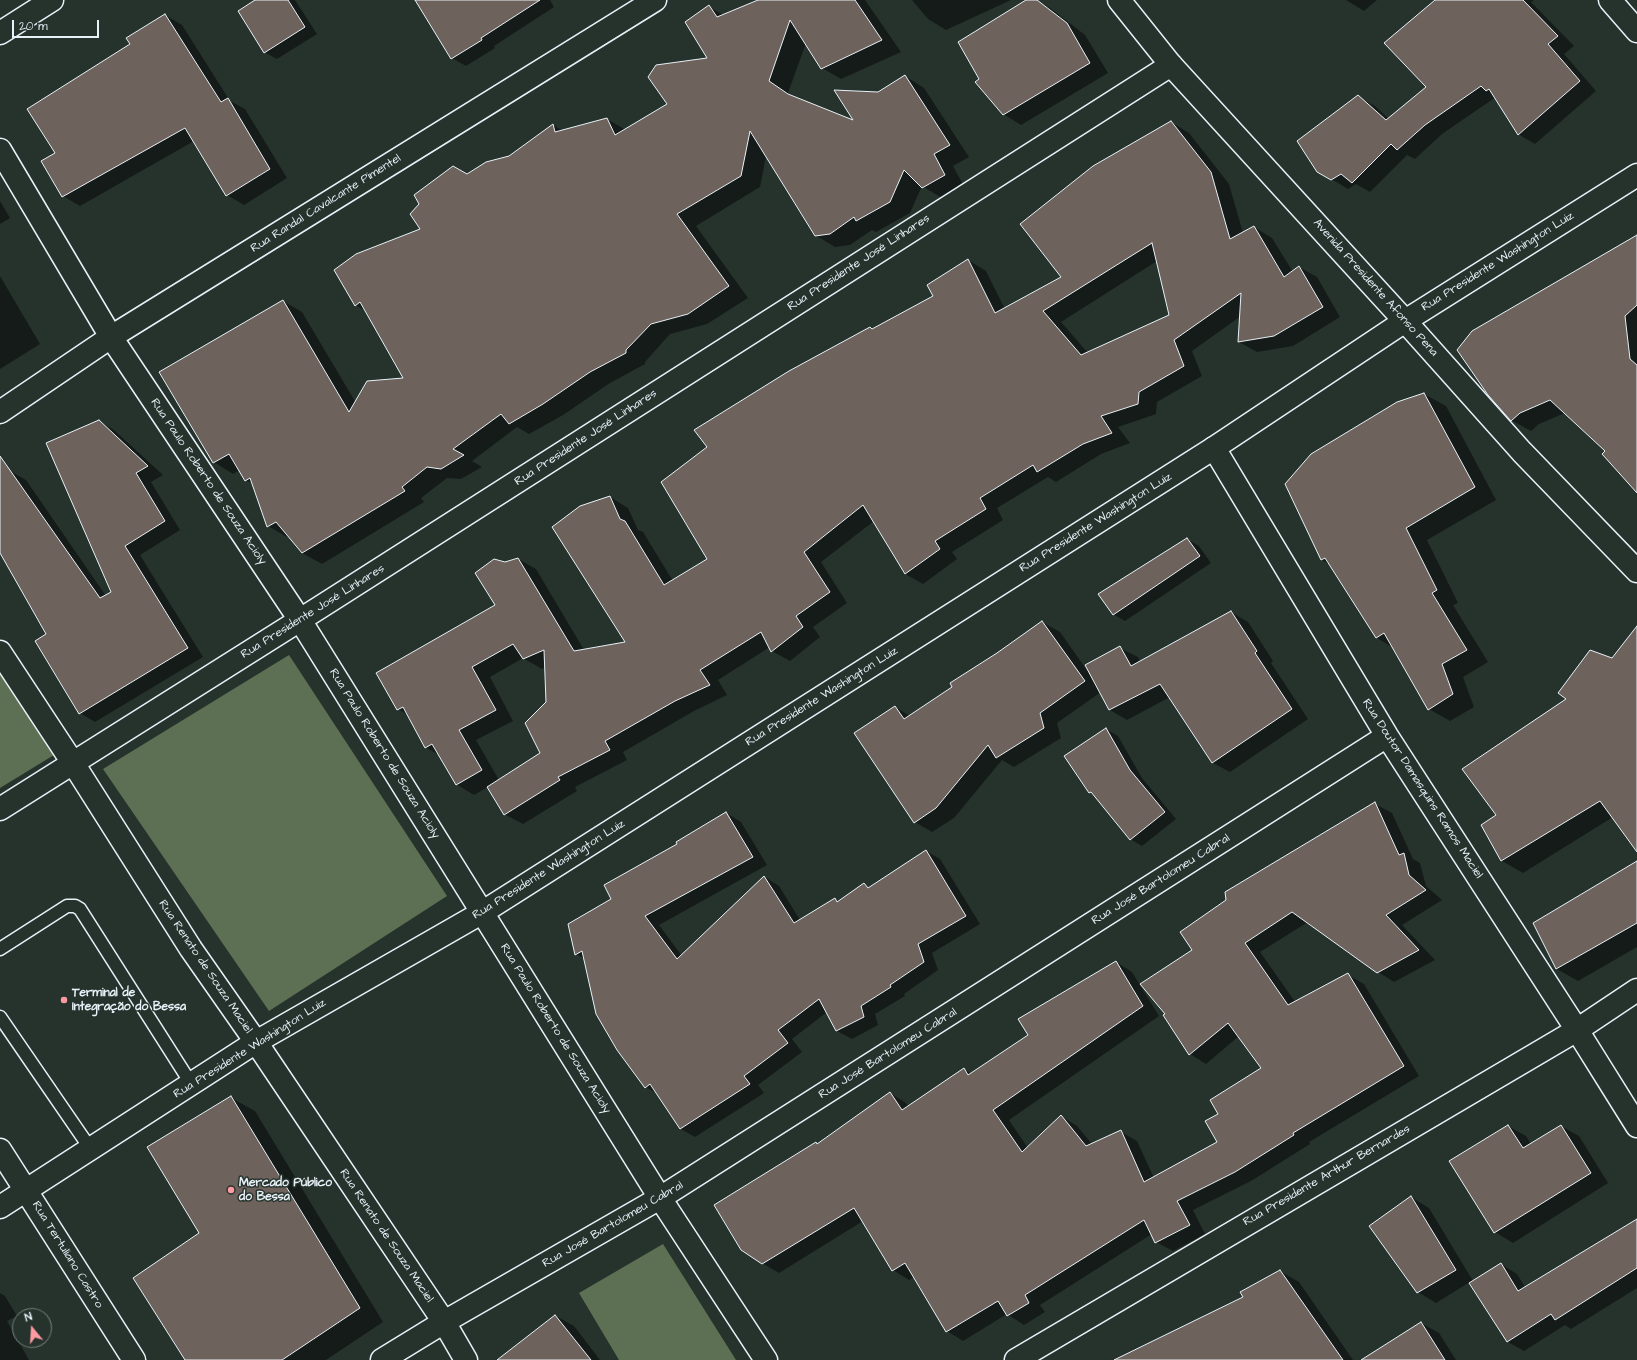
<!DOCTYPE html>
<html>
<head>
<meta charset="utf-8">
<style>
	body { margin:0 }
	#map { position:relative; width:1637px; height:1360px; overflow:hidden; background:#26332d; font-family:"Architects Daughter",sans-serif }
	canvas { display:block }
	.north { position:absolute; left:12px; top:1308px; width:40px; height:40px; box-sizing:border-box; background:#26332d; border:1px solid #747f7e; border-radius:50%; rotate:342deg; font-size:11px; font-weight:700; line-height:16px; text-align:center; color:#e8f1f8 }
	.north::after { content:''; display:block; margin:auto; width:14px; height:18px; background:#ff9aa2; clip-path:polygon(50% 0,100% 100%,50% 72%,0 100%) }
	.scale { position:absolute; left:12px; top:20px; width:87px; height:18px; box-sizing:border-box; border:2px solid #e8f1f8; border-top:0; padding-left:5px; font-size:12px; line-height:14px; white-space:nowrap; color:#e8f1f8; -webkit-text-stroke:3px #26332d; paint-order:stroke }
</style>
</head>
<body>
<div id="map">
<canvas width="1637" height="1360"></canvas>
<div class="north">N</div>
<div class="scale">20 m</div>
</div>
<script>
const c = document.querySelector('canvas').getContext('2d');
c.lineJoin = 'round';
function fillPath(path, color) {
  c.fillStyle = color;
  c.fill(path, 'evenodd');
}
function shape(rows) {
  const path = new Path2D();
  for (const r of rows) {
    path.moveTo(r[0], r[1]);
    for (let i = 2; i < r.length; i += 2) path.lineTo(r[i], r[i + 1]);
  }
  return path;
}
function trace(path, color, width, dash) {
  c.strokeStyle = color;
  c.lineWidth = width;
  c.lineCap = dash ? 'butt' : 'round';
  c.setLineDash(dash || []);
  c.stroke(path);
}
function write(font, color, halo, rows, align = 'center') {
  c.font = font + ' "Architects Daughter",sans-serif';
  c.lineWidth = 3;
  c.setLineDash([]);
  c.textBaseline = 'middle';
  c.strokeStyle = halo;
  c.fillStyle = color;
  for (const [text, x, y, turn = 0] of rows) {
    c.save();
    c.translate(x, y);
    c.rotate((+turn || 0) * Math.PI / 180);
    c.textAlign = isNaN(turn) ? turn : align;
    if (halo) c.strokeText(text, 0, 0);
    c.fillText(text, 0, 0);
    c.restore();
  }
}
fillPath(shape([
	[289,655,447,896,269,1011,103,769],
	[0,670,54,755,0,788],
	[663,1244,736,1360,619,1360,579,1293]
]), '#5d7053');
fillPath(shape([
	[257,0,295,0,317,34,277,59,264,52],
	[417,0,550,0,554,7,494,46,495,48,466,66,452,58],
	[759,0,865,0,901,52,841,79,822,68,806,43,788,93,796,99,856,122,878,93,905,76,924,88,969,157,953,166,964,186,942,198,922,186,910,213,876,232,872,230,850,245,835,247,815,235,766,156,760,187,696,226,748,298,707,324,670,334,645,362,645,364,610,383,563,415,529,434,517,427,472,461,482,467,461,479,447,478,421,498,424,502,322,564,302,553,289,536,287,537,268,526,253,484,246,480,240,470,233,474,214,462,283,301,302,312,356,403,404,379,366,311,355,305,467,175,510,157,553,125,563,131,607,119,626,130,669,104,709,59,709,7,724,15],
	[912,0,1011,0,946,30,928,19],
	[1028,0,1036,0,1050,8,1085,35,1108,73,1021,125,1003,114,980,79],
	[1346,0,1377,0,1364,11],
	[1437,0,1534,0,1531,2,1574,46,1564,54,1596,91,1535,144,1518,134,1496,97,1442,134,1415,159,1407,155,1370,192,1356,184,1348,189,1318,171,1358,97,1375,106,1389,119,1427,87],
	[165,15,182,25,230,101,245,109,287,178,244,205,227,195,194,141,80,206,63,196,43,161,56,153,131,44],
	[1171,122,1189,133,1229,184,1243,233,1254,227,1272,238,1293,272,1299,267,1317,277,1340,317,1293,346,1257,352,1239,342,1241,316,1192,351,1202,376,1157,402,1156,414,1118,427,1130,443,1101,454,1056,482,1048,477,997,508,1003,520,952,552,957,559,923,584,905,574,874,521,821,562,847,603,813,627,820,637,790,661,772,651,770,647,718,680,727,695,694,711,623,752,627,760,575,787,577,791,523,824,504,814,488,787,474,795,456,784,439,755,425,747,408,715,398,709,496,605,505,563,518,559,536,569,584,650,627,643,610,497,628,508,638,530,643,532,673,581,708,560,870,328,873,330,934,296,968,260,986,271,1005,309,1063,277],
	[1157,261,1171,316,1088,353,1061,322],
	[523,658,542,669,546,667,547,702,542,754,499,780,476,740,513,721,490,677],
	[0,201,10,218,0,224],
	[1637,240,1637,489,1607,451,1565,413,1539,424,1531,431,1511,420],
	[0,276,40,344,0,369],
	[1424,394,1446,406,1496,500,1427,540,1458,603,1453,605,1488,662,1463,677,1474,707,1450,721,1429,709,1392,647,1377,638,1330,565,1322,560,1286,484],
	[99,421,114,430,163,475,151,482,180,530,140,555,203,657,95,722,80,713,48,635,0,551,0,478,10,471,26,480,106,596,112,592],
	[1187,539,1199,546,1211,563,1125,621,1113,614],
	[1231,612,1248,622,1273,661,1271,663,1308,719,1230,772,1213,763,1170,697,1127,720,1110,710,1101,692,1057,723,1061,738,1014,767,1002,760,954,818,932,832,915,822,895,707,910,716,954,688,997,654,1042,622,1060,632,1091,676,1120,648,1138,657,1140,662],
	[1637,650,1637,851,1613,817,1523,873,1502,861,1482,825,1498,815,1567,699,1613,659],
	[1106,729,1118,736,1142,778,1176,819,1142,846,1130,839,1094,795,1090,792],
	[1375,804,1392,813,1413,859,1420,863,1426,886,1442,900,1402,925,1435,960,1394,982,1378,972,1308,922,1260,952,1296,1003,1348,975,1364,984,1419,1076,1309,1142,1310,1144,1251,1181,1193,1210,1205,1234,1173,1251,1156,1242,1152,1234,1040,1305,1045,1312,1024,1325,1007,1314,963,1341,947,1331,914,1277,909,1280,893,1270,863,1221,779,1273,762,1263,818,1145,890,1093,906,1103,909,1107,964,1069,972,1074,1029,1035,1116,962,1132,972,1159,1016,1009,1120,1028,1148,1061,1116,1077,1126,1092,1144,1121,1132,1137,1141,1154,1178,1218,1143,1220,1114,1262,1068,1239,1036,1206,1064,1190,1054,1193,950],
	[726,813,741,822,767,865,659,925,682,956,765,877,779,886,800,920,835,899,839,902,864,885,869,888,926,851,940,859,980,924,932,953,938,970,904,994,905,996,875,1014,878,1025,852,1039,837,1031,827,1012,792,1039,802,1052,758,1085,764,1093,695,1137,681,1129,659,1094,645,1087,585,959,576,954,613,900,679,844],
	[1637,862,1637,947,1578,981,1557,969],
	[231,1098,255,1111,383,1322,326,1360,186,1360,200,1233],
	[1508,1126,1526,1136,1531,1144,1561,1126,1579,1136,1608,1183,1513,1243,1495,1232,1450,1161],
	[1411,1197,1429,1208,1473,1281,1501,1264,1517,1274,1525,1287,1637,1226,1637,1288,1571,1329,1565,1325,1524,1351,1508,1342,1470,1282,1436,1303,1418,1292],
	[1280,1271,1299,1282,1353,1360,1133,1360,1244,1297],
	[0,1293,5,1296,17,1316,7,1321,29,1360,0,1360],
	[556,1316,574,1326,600,1360,501,1360],
	[1421,1323,1439,1333,1456,1360,1362,1360]
]), '#0007');
const building = shape([
	[255,0,288,0,305,27,264,53,238,11,255,0],
	[415,0,540,0,481,38,482,40,451,59,415,0],
	[758,0,855,0,882,40,821,69,790,20,769,81,788,94,853,120,834,90,878,92,905,75,950,145,934,154,945,175,922,188,904,170,890,202,856,221,854,217,830,234,815,236,750,131,741,176,677,214,729,286,688,314,651,324,626,350,626,353,590,372,543,404,509,424,501,414,453,449,464,455,441,469,427,467,402,487,405,491,302,553,276,522,267,527,250,478,245,481,229,454,213,463,159,372,283,300,349,412,367,381,403,378,360,302,355,306,334,270,356,254,420,229,410,214,419,204,414,195,453,166,467,174,486,162,509,156,553,124,555,132,607,118,615,135,667,104,648,77,656,65,707,58,685,22,709,5,717,17,758,0],
	[1026,0,1037,0,1067,23,1090,63,1003,115,975,82,979,79,958,42,1026,0],
	[1435,0,1523,0,1558,36,1548,44,1580,81,1518,135,1489,89,1486,91,1481,86,1425,125,1397,150,1391,144,1352,183,1341,174,1331,180,1317,172,1297,141,1358,95,1386,120,1426,87,1384,43,1435,0],
	[165,14,221,102,228,98,270,169,226,196,185,128,62,197,41,161,55,153,27,109,130,44,126,38,165,14],
	[1171,121,1211,172,1230,239,1254,226,1284,277,1299,266,1323,307,1274,336,1238,342,1241,293,1174,340,1184,366,1139,392,1138,404,1101,416,1112,433,1083,444,1037,472,1033,465,980,498,986,509,935,541,940,549,905,574,863,505,804,552,830,592,796,616,803,627,771,652,761,632,700,670,710,685,675,701,605,741,610,750,558,777,560,780,504,815,487,787,540,753,525,723,546,702,544,650,523,659,513,644,472,667,496,710,459,730,482,770,456,785,432,744,425,748,403,707,397,710,376,673,495,605,475,573,494,559,505,562,518,558,574,651,625,642,552,527,580,506,610,496,620,519,625,521,664,585,707,559,661,482,707,447,694,430,789,371,870,327,872,329,933,296,927,285,968,259,995,313,1061,277,1020,224,1093,166,1171,121],
	[1152,243,1169,315,1081,355,1043,311,1152,243],
	[1637,235,1637,305,1625,316,1630,359,1637,365,1637,493,1602,454,1605,451,1550,400,1520,413,1511,421,1488,395,1457,350,1472,331,1637,235],
	[1424,393,1475,487,1406,528,1437,590,1432,593,1467,650,1442,664,1453,694,1428,710,1384,633,1376,638,1325,558,1321,560,1285,484,1311,454,1397,402,1424,393],
	[99,420,148,466,136,473,165,521,125,546,188,648,79,714,35,641,46,634,0,553,0,456,100,598,111,592,46,443,99,420],
	[1187,538,1200,556,1113,615,1098,594,1187,538],
	[1231,611,1257,651,1255,653,1292,709,1212,763,1160,684,1109,710,1085,665,1120,646,1131,666,1231,611],
	[1042,621,1085,681,1040,713,1044,728,996,758,988,745,936,808,914,823,854,733,895,706,904,719,952,687,950,683,997,653,1042,621],
	[1637,626,1637,852,1600,801,1501,861,1481,825,1496,815,1462,769,1566,699,1558,693,1590,650,1612,658,1637,626],
	[1106,728,1130,770,1165,812,1130,840,1091,792,1089,793,1064,756,1106,728],
	[1375,802,1399,855,1404,853,1409,875,1426,890,1386,915,1419,950,1377,973,1292,912,1245,943,1288,1005,1348,973,1404,1066,1293,1133,1294,1135,1235,1172,1177,1201,1190,1225,1155,1243,1144,1220,1025,1295,1029,1303,1007,1316,998,1301,946,1332,905,1263,892,1271,854,1208,762,1264,741,1250,714,1205,816,1142,817,1144,890,1092,902,1110,964,1068,968,1075,1028,1035,1018,1019,1116,961,1143,1006,993,1110,1022,1152,1061,1115,1086,1146,1121,1130,1144,1182,1217,1142,1205,1121,1218,1114,1210,1100,1261,1068,1228,1023,1189,1055,1163,1015,1165,1014,1140,984,1192,950,1180,932,1226,900,1225,892,1375,802],
	[726,812,753,857,645,916,677,959,764,876,794,923,835,898,837,902,864,883,868,888,926,850,966,916,918,944,924,962,890,985,891,987,861,1006,864,1017,836,1031,819,999,798,1015,778,1030,788,1043,744,1076,750,1084,680,1129,650,1084,645,1088,617,1050,596,1014,582,951,575,955,568,924,611,899,604,885,677,844,676,842,726,812],
	[1637,861,1637,923,1556,969,1533,923,1637,861],
	[231,1096,360,1308,282,1360,185,1360,133,1278,199,1233,147,1147,231,1096],
	[1508,1125,1523,1148,1561,1125,1591,1173,1494,1233,1449,1161,1508,1125],
	[1411,1196,1456,1270,1417,1293,1369,1226,1411,1196],
	[1637,1219,1637,1268,1555,1320,1551,1314,1507,1342,1469,1283,1501,1263,1518,1291,1637,1219],
	[1280,1270,1343,1360,1114,1360,1243,1297,1240,1292,1280,1270],
	[555,1315,591,1360,497,1360,555,1315],
	[1421,1322,1445,1360,1361,1360,1421,1322]
]);
fillPath(building, '#6e625c');
trace(building, '#e8f1f8', 1);
const service = shape([
	[0,949,67,906,75,906,80,909,192,1085],
	[0,1017,90,1148]
]);
const minor = shape([
	[0,33,52,0],
	[0,412,111,337,655,0],
	[1214,448,1387,736,1577,1030,1637,1126],
	[0,652,73,763,191,949,256,1042,444,1322,466,1360],
	[0,809,300,620,1171,65],
	[382,1360,444,1322,660,1198,1387,736],
	[1016,1360,1577,1030,1637,990]
]);
const tertiary = shape([
	[0,150,111,337,300,620,660,1198,766,1360],
	[0,1150,134,1360]
]);
const secondary = shape([
	[0,1207,256,1042,483,912,1214,448,1405,321,1637,175]
]);
const primary = shape([
	[1119,0,1171,65,1405,321,1522,452,1637,571],
	[1610,0,1637,31]
]);
trace(service, '#e8f1f8', 15);
trace(minor, '#e8f1f8', 25);
trace(tertiary, '#e8f1f8', 25);
trace(secondary, '#e8f1f8', 25);
trace(primary, '#e8f1f8', 25);
trace(service, '#26332d', 12);
trace(minor, '#26332d', 22);
trace(tertiary, '#26332d', 22);
trace(secondary, '#26332d', 22);
trace(primary, '#26332d', 22);
for (const [x, y, r, color] of [
	[64,1000,4,"#ff9aa2"],
	[231,1190,4,"#ff9aa2"]
]) {
  const dot = new Path2D();
  dot.arc(x, y, r, 0, 2 * Math.PI);
  c.fillStyle = color;
  c.fill(dot);
  trace(dot, '#26332d', 1.5);
}
write('12px', '#e8f1f8', '#26332d', [
	["Rua Randal Cavalcante Pimentel",326,204,-32],
	["Rua Presidente Washington Luiz",1498,262,-32],
	["Rua Presidente José Linhares",859,263,-33],
	["Avenida Presidente Afonso Pena",1375,288,48],
	["Rua Presidente José Linhares",586,438,-33],
	["Rua Paulo Roberto de Souza Acioly",208,482,56],
	["Rua Presidente Washington Luiz",1096,523,-32],
	["Rua Presidente José Linhares",313,612,-32],
	["Rua Presidente Washington Luiz",822,697,-32],
	["Rua Paulo Roberto de Souza Acioly",384,754,58],
	["Rua Doutor Damasquins Ramos Maciel",1422,789,57],
	["Rua Presidente Washington Luiz",549,870,-32],
	["Rua José Bartolomeu Cabral",1161,880,-32],
	["Rua Renato de Souza Maciel",205,967,56],
	["Rua Paulo Roberto de Souza Acioly",555,1029,58],
	["Rua Presidente Washington Luiz",250,1049,-32],
	["Rua José Bartolomeu Cabral",888,1054,-32],
	["Rua Presidente Arthur Bernardes",1327,1176,-30],
	["Rua José Bartolomeu Cabral",613,1225,-30],
	["Rua Renato de Souza Maciel",386,1236,56],
	["Rua Tertuliano Castro",67,1255,58]
]);
write('bold 12px', '#e8f1f8', '#26332d', [
	["Terminal de",72,993],
	["Integração do Bessa",72,1007],
	["Mercado Público",239,1183],
	["do Bessa",239,1197]
], 'left');
</script>
</body>
</html>
